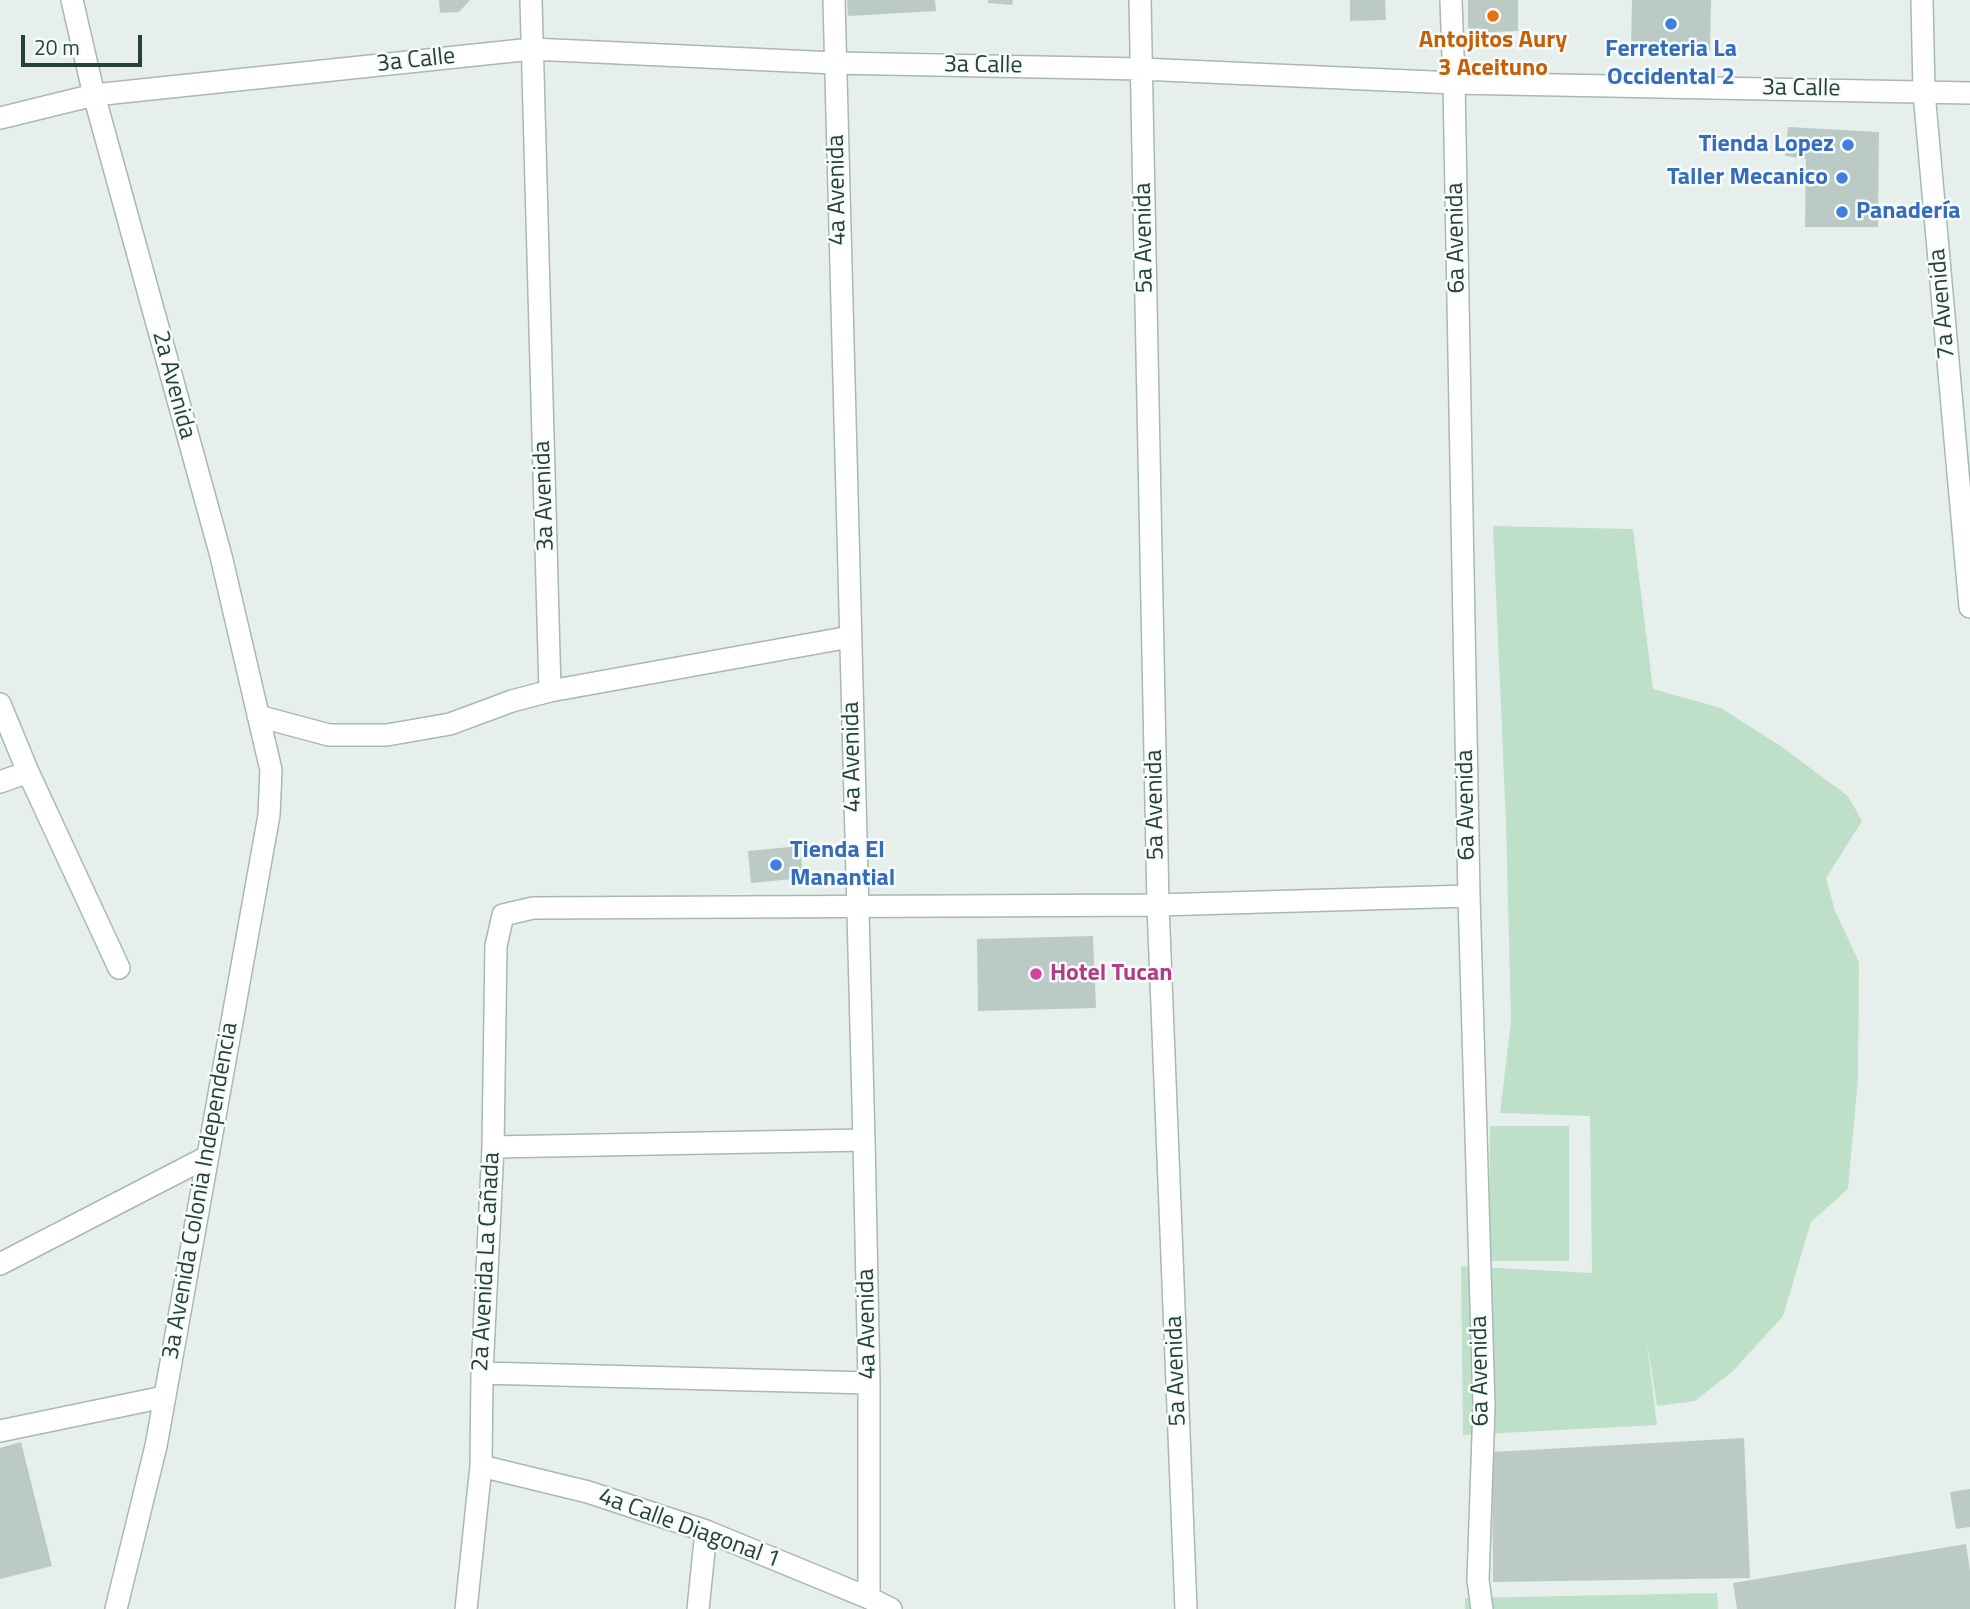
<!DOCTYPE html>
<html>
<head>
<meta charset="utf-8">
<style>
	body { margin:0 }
	#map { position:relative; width:1970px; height:1609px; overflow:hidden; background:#e6efeb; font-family:"Titillium Web",sans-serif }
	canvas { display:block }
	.scale { position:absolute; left:21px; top:35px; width:121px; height:32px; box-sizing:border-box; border:4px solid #24423a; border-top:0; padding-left:9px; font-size:21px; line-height:24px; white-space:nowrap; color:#24423a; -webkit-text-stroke:5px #f7fbf9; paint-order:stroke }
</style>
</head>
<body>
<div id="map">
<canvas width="1970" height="1609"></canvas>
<div class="scale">20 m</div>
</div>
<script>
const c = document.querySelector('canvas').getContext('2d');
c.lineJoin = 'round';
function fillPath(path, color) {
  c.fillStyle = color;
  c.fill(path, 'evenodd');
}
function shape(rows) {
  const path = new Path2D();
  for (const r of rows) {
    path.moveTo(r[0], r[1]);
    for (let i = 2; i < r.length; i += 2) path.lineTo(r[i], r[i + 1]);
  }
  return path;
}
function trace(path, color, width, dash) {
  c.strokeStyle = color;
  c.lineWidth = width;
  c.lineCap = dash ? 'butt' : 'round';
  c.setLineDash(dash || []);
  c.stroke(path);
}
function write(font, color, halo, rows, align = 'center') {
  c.font = font + ' "Titillium Web",sans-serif';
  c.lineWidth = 5;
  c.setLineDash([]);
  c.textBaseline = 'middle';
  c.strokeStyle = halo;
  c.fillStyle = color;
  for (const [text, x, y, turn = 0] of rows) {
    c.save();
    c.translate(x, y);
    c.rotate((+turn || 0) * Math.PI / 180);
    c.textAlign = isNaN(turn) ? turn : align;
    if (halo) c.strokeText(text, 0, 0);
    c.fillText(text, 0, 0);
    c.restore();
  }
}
fillPath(shape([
	[1493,526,1633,529,1653,689,1721,708,1782,747,1848,796,1862,821,1826,878,1835,911,1859,962,1858,1079,1848,1189,1811,1222,1783,1316,1733,1371,1695,1401,1657,1406,1646,1335,1657,1425,1463,1435,1461,1266,1592,1273,1590,1116,1500,1113,1511,1022,1506,822],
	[1490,1126,1569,1126,1569,1261,1489,1261],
	[1717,1593,1718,1609,1465,1609,1465,1598]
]), '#bfe0c8');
fillPath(shape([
	[439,0,470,0,459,12,440,13],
	[847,0,935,0,936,11,848,16],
	[988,0,1013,0,1012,5,988,3],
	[1350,0,1385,0,1386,20,1350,21],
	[1468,0,1518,0,1518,31,1468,33],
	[1632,0,1711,0,1710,50,1631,49],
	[1788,127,1879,132,1878,227,1805,227,1806,159,1841,159,1806,159,1785,156],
	[800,846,803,878,751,883,748,851],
	[1093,936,1096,1008,978,1011,977,939],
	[1744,1438,1750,1578,1493,1582,1492,1452],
	[21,1442,52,1566,0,1579,0,1448],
	[1970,1489,1970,1527,1956,1529,1950,1492],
	[1966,1544,1970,1571,1970,1609,1737,1609,1733,1583]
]), '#bbcac4');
const lane = shape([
	[0,1431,164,1397]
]);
const street = shape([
	[72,0,94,95,221,556,271,770,269,815,156,1446,116,1609],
	[531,0,550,691],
	[834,0,864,1140,869,1383,869,1598],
	[1140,0,1158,905,1186,1609],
	[1451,0,1454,83,1469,896,1484,1406,1478,1580,1482,1609],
	[0,118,94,95,532,49,835,63,1141,69,1454,83,1970,93],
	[0,704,28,772,119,968],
	[258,716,329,735,387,735,450,724,512,701,550,691,850,637],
	[0,782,28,772],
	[493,1147,864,1140],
	[0,1264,207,1157],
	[482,1373,869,1383],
	[481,1466,588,1492,706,1531,869,1598,891,1609],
	[466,1609,481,1466,482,1373,493,1147,496,946,503,915,533,908,1158,905,1469,896],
	[698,1609,706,1531]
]);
const secondary = shape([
	[1922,0,1924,92,1970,607]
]);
trace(lane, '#a8b8b2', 24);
trace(street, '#a8b8b2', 24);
trace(secondary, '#a4bbb3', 24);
trace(lane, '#fff', 21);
trace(street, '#fff', 21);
trace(secondary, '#fff', 21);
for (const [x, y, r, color] of [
	[1493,16,7,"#e8710a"],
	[1671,24,7,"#3f7fe0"],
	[1848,145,7,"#3f7fe0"],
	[1842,178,7,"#3f7fe0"],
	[1842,212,7,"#3f7fe0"],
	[776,865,7,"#3f7fe0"],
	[1036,974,7,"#d1479c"]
]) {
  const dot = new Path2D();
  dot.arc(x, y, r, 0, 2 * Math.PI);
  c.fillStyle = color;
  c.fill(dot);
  trace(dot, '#f7fbf9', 2.5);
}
write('bold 24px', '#c56008', '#f7fbf9', [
	["Antojitos Aury",1493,41],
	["3 Aceituno",1493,69]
]);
write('bold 24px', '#366cbe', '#f7fbf9', [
	["Ferreteria La",1671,50,"center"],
	["Occidental 2",1671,78,"center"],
	["Tienda Lopez",1834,145],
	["Taller Mecanico",1828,178],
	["Panadería",1856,212,"left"],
	["Tienda El",790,851,"left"],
	["Manantial",790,879,"left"]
], 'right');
write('24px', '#24423a', '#f7fbf9', [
	["3a Calle",416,61,-6],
	["3a Calle",983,66,1],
	["3a Calle",1801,89,1],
	["4a Avenida",838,190,-91],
	["5a Avenida",1145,238,-91],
	["6a Avenida",1457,238,-91],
	["7a Avenida",1943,304,-95],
	["2a Avenida",173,385,75],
	["3a Avenida",545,496,-92],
	["4a Avenida",853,757,-91],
	["5a Avenida",1156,805,-91],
	["6a Avenida",1467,805,-91],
	["3a Avenida Colonia Independencia",201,1191,-80],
	["2a Avenida La Cañada",487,1262,-87],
	["4a Avenida",868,1324,-91],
	["5a Avenida",1177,1371,-92],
	["6a Avenida",1481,1371,-91],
	["4a Calle Diagonal 1",689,1529,20]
]);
write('bold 24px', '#b23c85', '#f7fbf9', [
	["Hotel Tucan",1050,974]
], 'left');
</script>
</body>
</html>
